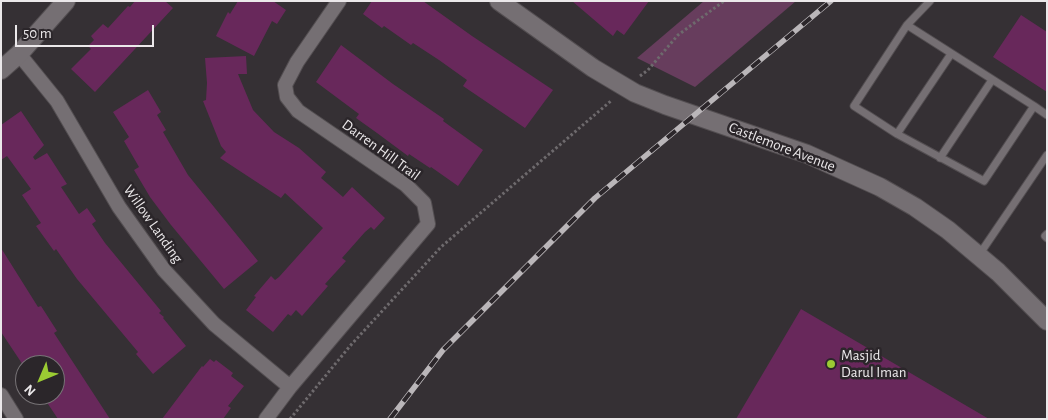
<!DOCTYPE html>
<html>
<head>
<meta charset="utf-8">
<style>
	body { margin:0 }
	#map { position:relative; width:1048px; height:420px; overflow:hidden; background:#353034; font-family:"Alegreya Sans",sans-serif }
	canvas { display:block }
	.frame { position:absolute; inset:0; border:2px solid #ebe8ea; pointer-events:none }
	.north { position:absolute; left:15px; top:355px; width:50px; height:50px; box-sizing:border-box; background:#2b262a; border:1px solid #787477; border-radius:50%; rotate:225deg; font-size:14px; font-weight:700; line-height:20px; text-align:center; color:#ebe8ea }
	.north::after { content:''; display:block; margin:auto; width:18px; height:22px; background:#9bcb33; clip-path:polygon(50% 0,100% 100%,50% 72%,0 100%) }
	.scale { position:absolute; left:15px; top:25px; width:139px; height:22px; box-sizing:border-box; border:2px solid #ebe8ea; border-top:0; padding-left:6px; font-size:15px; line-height:18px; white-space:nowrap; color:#ebe8ea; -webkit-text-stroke:4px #2b262a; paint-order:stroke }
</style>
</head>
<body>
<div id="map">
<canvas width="1048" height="420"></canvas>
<div class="frame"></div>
<div class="north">N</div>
<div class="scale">50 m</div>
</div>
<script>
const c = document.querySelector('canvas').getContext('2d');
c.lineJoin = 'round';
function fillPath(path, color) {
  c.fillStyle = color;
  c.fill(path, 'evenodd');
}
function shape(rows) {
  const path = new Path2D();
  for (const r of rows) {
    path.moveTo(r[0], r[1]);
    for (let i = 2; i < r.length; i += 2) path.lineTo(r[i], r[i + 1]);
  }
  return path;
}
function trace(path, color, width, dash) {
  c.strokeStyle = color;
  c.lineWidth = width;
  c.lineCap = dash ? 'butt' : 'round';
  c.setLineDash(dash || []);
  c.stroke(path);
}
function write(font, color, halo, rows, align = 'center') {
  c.font = font + ' "Alegreya Sans",sans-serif';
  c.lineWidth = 5;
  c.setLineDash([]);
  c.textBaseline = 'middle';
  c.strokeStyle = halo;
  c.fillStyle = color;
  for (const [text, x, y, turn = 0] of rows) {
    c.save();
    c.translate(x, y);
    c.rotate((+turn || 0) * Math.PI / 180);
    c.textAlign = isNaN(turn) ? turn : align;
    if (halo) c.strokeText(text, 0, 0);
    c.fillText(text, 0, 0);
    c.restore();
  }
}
fillPath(shape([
	[704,1,796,1,695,87,637,58]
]), '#673d5d');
fillPath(shape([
	[135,1,165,1,173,8,95,92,71,69,91,49,88,46,94,40,91,36,103,24,108,28,128,6,130,7],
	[238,1,273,1,286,10,277,24,272,21,254,56,216,36,228,12,230,14],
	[372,1,423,1,472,36,553,90,525,128,463,86,467,80,439,60,413,43,411,45,384,26,382,28,363,14],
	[572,1,649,1,624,35,617,30,613,36],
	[1021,15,1047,32,1047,92,993,57],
	[341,45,393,84,444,119,443,121,483,150,458,186,431,167,430,168,409,154,408,156,377,133,356,118,359,114,316,82],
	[246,56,247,74,238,74,253,110,274,132,299,148,326,172,321,178,343,197,352,187,385,218,374,230,371,227,365,232,342,258,346,261,325,284,328,286,302,316,296,310,291,316,288,314,273,332,246,310,256,297,254,296,271,276,275,280,279,277,323,228,285,193,281,198,220,158,226,152,221,146,203,101,206,100,207,83,205,58],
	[148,90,161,112,157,115,166,130,163,132,188,175,258,261,224,289,171,225,150,197,134,170,139,167,124,141,129,137,113,112],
	[21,111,44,145,33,157,35,160,47,153,67,184,61,187,79,214,87,208,96,221,92,224,105,243,161,311,159,313,164,317,163,318,186,346,153,374,136,354,138,352,77,279,56,249,54,251,36,226,41,223,22,195,31,189,7,156,1,160,1,125],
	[1,248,38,307,41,306,57,331,54,333,110,419,58,419,42,395,55,395,55,365,23,365,1,332],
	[801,309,989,419,736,419],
	[210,359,214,362,216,360,233,373,231,376,244,386,228,406,231,408,223,419,162,419,202,366,203,367]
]), '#68285b');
const service = shape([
	[930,1,907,25,854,106,897,134,984,181,1034,106,1047,115],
	[907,25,1034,106],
	[897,134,951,54],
	[940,158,992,80],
	[1047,234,1045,236,1047,238],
	[979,255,1047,155]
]);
const minor = shape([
	[19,54,57,101,119,207,164,270,214,324,290,387],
	[1,395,16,419],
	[266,419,290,387,428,224,424,203,406,185,298,111,287,97,285,85,297,62,339,1]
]);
const tertiary = shape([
	[499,1,593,68,635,93,665,105,807,154,880,187,915,207,948,230,998,272,1047,321],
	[1,70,19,54,66,1]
]);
trace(service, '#534e51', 9);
trace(minor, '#534e51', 16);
trace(tertiary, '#534e51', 20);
trace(shape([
	[640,76,648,70,678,35,724,1],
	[290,419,350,346,441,247,612,100]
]), '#6e6a6d', 3, [2.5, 2.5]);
trace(service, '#756f73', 7);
trace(minor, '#756f73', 14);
trace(tertiary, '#756f73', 18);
const rail = shape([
	[390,419,443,350,595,198,831,1]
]);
trace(rail, '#bab6b9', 5.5);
trace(rail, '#2b262a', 4, [11]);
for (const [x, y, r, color] of [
	[831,364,5,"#9bcb33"]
]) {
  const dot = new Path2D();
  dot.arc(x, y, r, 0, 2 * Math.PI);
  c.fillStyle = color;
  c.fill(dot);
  trace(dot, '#2b262a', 2);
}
write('15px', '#ebe8ea', '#2b262a', [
	["Castlemore Avenue",782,147,21],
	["Darren Hill Trail",381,150,36],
	["Willow Landing",153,224,55]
]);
write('15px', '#ebe8ea', '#2b262a', [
	["Masjid",841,355],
	["Darul Iman",841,372]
], 'left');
</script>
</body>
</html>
